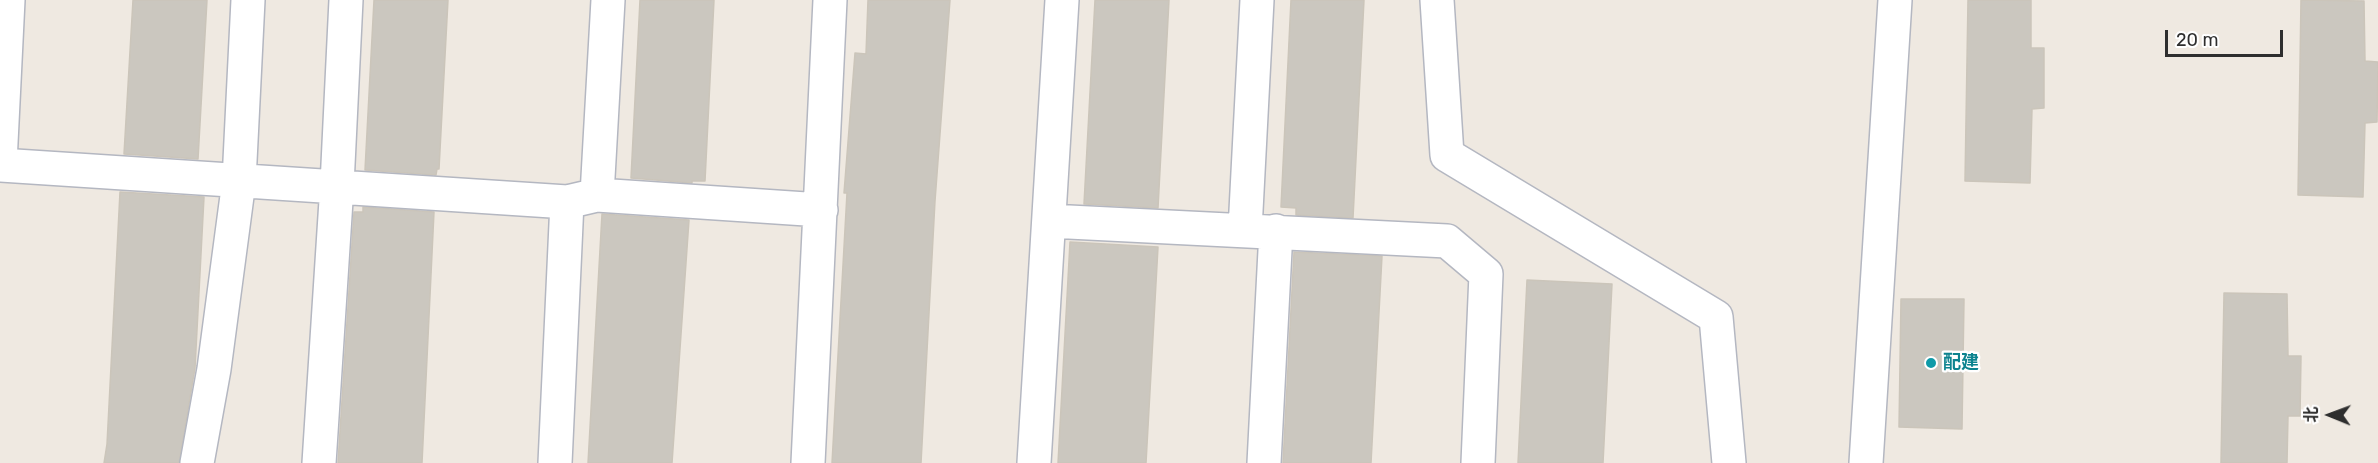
<!DOCTYPE html>
<html>
<head>
<meta charset="utf-8">
<style>
	body { margin:0 }
	#map { position:relative; width:2378px; height:463px; overflow:hidden; background:#efe9e1; font-family:Rubik,"Noto Sans SC",sans-serif }
	canvas { display:block }
	.north { position:absolute; left:2300px; top:385px; width:60px; height:60px; -webkit-text-stroke:4px #fff; paint-order:stroke; rotate:271deg; font-size:16px; font-weight:700; line-height:24px; text-align:center; color:#2e2e2e }
	.north::after { content:''; display:block; margin:auto; width:21px; height:27px; background:#2e2e2e; clip-path:polygon(50% 0,100% 100%,50% 72%,0 100%) }
	.scale { position:absolute; left:2165px; top:30px; width:118px; height:27px; box-sizing:border-box; border:3px solid #2e2e2e; border-top:0; padding-left:8px; font-size:18px; line-height:21px; white-space:nowrap; color:#2e2e2e; -webkit-text-stroke:4px #fff; paint-order:stroke }
</style>
</head>
<body>
<div id="map">
<canvas width="2378" height="463"></canvas>
<div class="north">北</div>
<div class="scale">20 m</div>
</div>
<script>
const c = document.querySelector('canvas').getContext('2d');
c.lineJoin = 'round';
function fillPath(path, color) {
  c.fillStyle = color;
  c.fill(path, 'evenodd');
}
function shape(rows) {
  const path = new Path2D();
  for (const r of rows) {
    path.moveTo(r[0], r[1]);
    for (let i = 2; i < r.length; i += 2) path.lineTo(r[i], r[i + 1]);
  }
  return path;
}
function trace(path, color, width, dash) {
  c.strokeStyle = color;
  c.lineWidth = width;
  c.lineCap = dash ? 'butt' : 'round';
  c.setLineDash(dash || []);
  c.stroke(path);
}
function write(font, color, halo, rows, align = 'center') {
  c.font = font + ' Rubik,"Noto Sans SC",sans-serif';
  c.lineWidth = 4.5;
  c.setLineDash([]);
  c.textBaseline = 'middle';
  c.strokeStyle = halo;
  c.fillStyle = color;
  for (const [text, x, y, turn = 0] of rows) {
    c.save();
    c.translate(x, y);
    c.rotate((+turn || 0) * Math.PI / 180);
    c.textAlign = isNaN(turn) ? turn : align;
    if (halo) c.strokeText(text, 0, 0);
    c.fillText(text, 0, 0);
    c.restore();
  }
}
const building = shape([
	[133,0,207,0,198,159,124,154,133,0],
	[374,0,448,0,439,169,437,169,436,175,365,170,374,0],
	[640,0,714,0,705,181,692,181,692,183,631,178,640,0],
	[868,0,950,0,935,201,921,463,832,463,847,193,844,193,855,53,866,54,868,0],
	[1095,0,1169,0,1158,208,1084,204,1095,0],
	[1291,0,1364,0,1353,218,1296,215,1296,208,1281,207,1291,0],
	[1968,0,2031,0,2031,48,2044,48,2044,108,2032,109,2030,183,1965,181,1968,0],
	[2301,0,2364,1,2365,61,2378,62,2377,122,2365,123,2363,197,2298,195,2301,0],
	[120,192,204,197,195,368,179,463,104,463,107,444,120,192],
	[363,207,434,212,422,463,338,463,354,212,363,212,363,207],
	[602,214,689,220,672,463,588,463,602,214],
	[1070,242,1158,247,1146,463,1058,463,1070,242],
	[1294,252,1382,256,1371,463,1283,463,1294,252],
	[1527,280,1612,284,1603,463,1518,463,1527,280],
	[2224,293,2287,294,2288,356,2301,356,2300,416,2288,416,2287,463,2221,463,2224,293],
	[1901,299,1964,299,1962,429,1899,427,1901,299]
]);
fillPath(building, '#cbc7bf');
trace(building, '#cbc5ba', 1.5);
const street = shape([
	[0,165,567,202,597,195,821,210],
	[597,195,608,0],
	[1049,221,1447,241,1486,274,1478,463],
	[1245,230,1257,0],
	[197,463,214,369,239,181,248,0],
	[319,463,337,185,346,0],
	[555,463,567,202],
	[808,463,830,0],
	[1034,463,1062,0],
	[1264,463,1276,231],
	[1866,463,1895,0]
]);
const secondary = shape([
	[1437,0,1447,155,1716,317,1729,463],
	[0,163,8,0]
]);
trace(street, '#b4b7c1', 36);
trace(secondary, '#b4b7c1', 36);
trace(street, '#fff', 33);
trace(secondary, '#fff', 33);
for (const [x, y, r, color] of [
	[1931,363,6,"#0f9aa8"]
]) {
  const dot = new Path2D();
  dot.arc(x, y, r, 0, 2 * Math.PI);
  c.fillStyle = color;
  c.fill(dot);
  trace(dot, '#fff', 2);
}
write('bold 18px', '#0d838f', '#fff', [
	["配建",1943,363]
], 'left');
</script>
</body>
</html>
